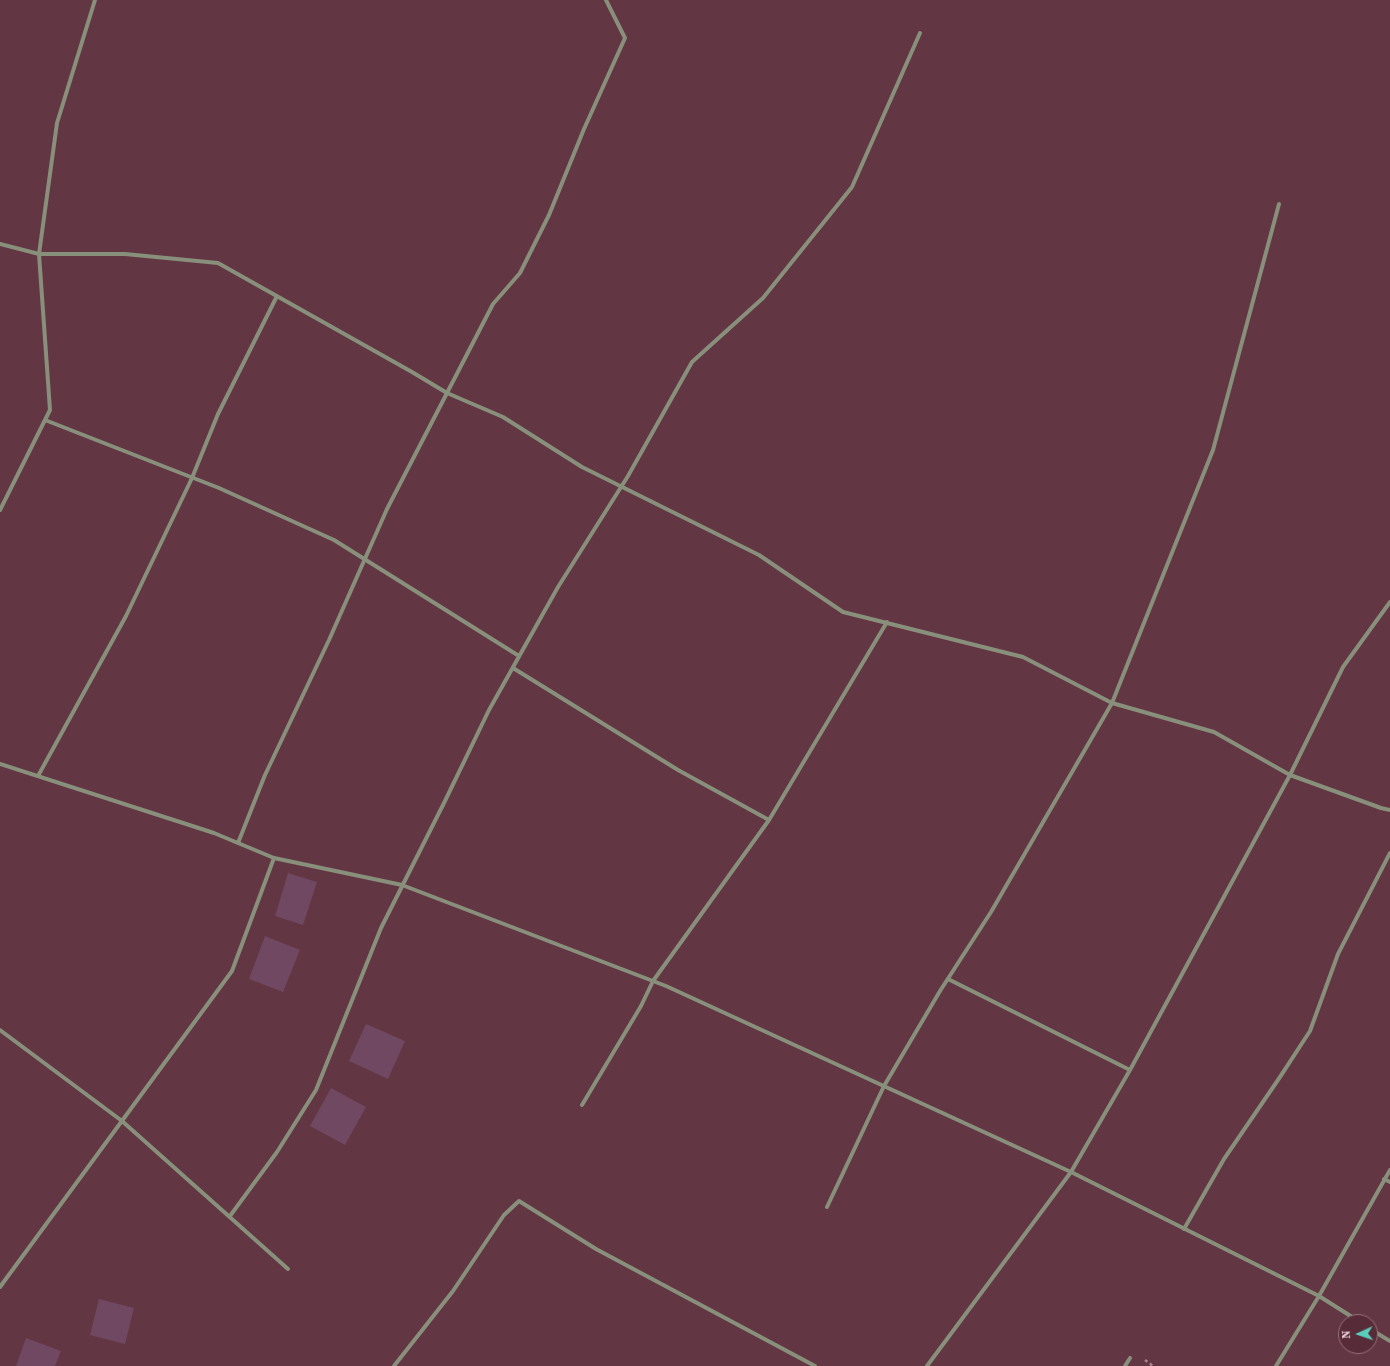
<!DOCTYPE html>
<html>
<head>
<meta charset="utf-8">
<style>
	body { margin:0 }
	#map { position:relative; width:1390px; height:1366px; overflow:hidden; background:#623643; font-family:"Source Serif 4",serif }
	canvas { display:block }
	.north { position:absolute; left:1338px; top:1314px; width:40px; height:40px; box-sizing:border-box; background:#572c38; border:1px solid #95707a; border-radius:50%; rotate:267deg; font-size:11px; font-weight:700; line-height:16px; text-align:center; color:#f3d7de }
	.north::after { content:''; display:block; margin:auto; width:14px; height:18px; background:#5acebd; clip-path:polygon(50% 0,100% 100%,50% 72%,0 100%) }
</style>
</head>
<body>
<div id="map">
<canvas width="1390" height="1366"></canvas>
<div class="north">N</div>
</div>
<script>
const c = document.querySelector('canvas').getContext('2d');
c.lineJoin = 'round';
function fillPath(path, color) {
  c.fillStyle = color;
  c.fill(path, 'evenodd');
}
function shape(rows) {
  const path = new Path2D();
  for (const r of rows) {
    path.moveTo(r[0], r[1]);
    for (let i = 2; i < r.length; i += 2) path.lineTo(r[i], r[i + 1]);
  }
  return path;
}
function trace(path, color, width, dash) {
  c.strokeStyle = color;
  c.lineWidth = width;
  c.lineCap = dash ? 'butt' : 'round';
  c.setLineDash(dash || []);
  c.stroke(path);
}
fillPath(shape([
	[288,873,317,882,303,925,275,916],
	[265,936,300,950,283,992,249,979],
	[366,1024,405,1041,388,1079,349,1061],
	[331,1088,366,1107,345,1145,310,1126],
	[99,1299,134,1308,125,1344,90,1335],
	[26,1338,61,1351,55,1366,16,1366]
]), '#704861');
trace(shape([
	[1145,1360,1153,1366]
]), '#a8848e', 2.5, [3, 3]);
trace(shape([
	[0,244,39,254,125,254,218,263,412,372,447,393,503,417,582,467,759,555,843,612,1023,657,1112,703,1214,732,1290,775,1381,808,1390,810],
	[45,420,219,488,334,540,519,656],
	[0,510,50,410,39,254,57,123,95,0],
	[513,668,678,770,769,820],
	[0,764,214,833,274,858,402,885,666,986,1071,1172,1319,1296,1360,1322],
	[38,776,126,616,192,478,218,414,277,296],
	[238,843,265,775,329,640,387,509,493,304,520,273,549,215,584,129,625,38,606,0],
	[948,979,1130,1070],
	[0,1030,122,1121,288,1269],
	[582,1105,641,1006,653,981,769,820,887,622],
	[1384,1179,1390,1182],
	[827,1207,884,1086,940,991,991,912,1112,703,1213,450,1279,204],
	[230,1216,277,1152,316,1090,381,928,444,803,489,710,558,587,628,476,692,362,763,298,852,187,920,33],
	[1184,1229,1224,1159,1280,1077,1310,1031,1338,954,1390,853],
	[0,1287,232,971,274,858],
	[1370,1329,1390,1341],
	[394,1366,453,1291,504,1215,519,1201,596,1249,815,1366],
	[927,1366,1071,1172,1130,1070,1290,775,1343,667,1390,602],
	[1125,1366,1130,1358],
	[1276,1366,1319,1296,1390,1170]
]), '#888f7b', 4);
</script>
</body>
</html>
